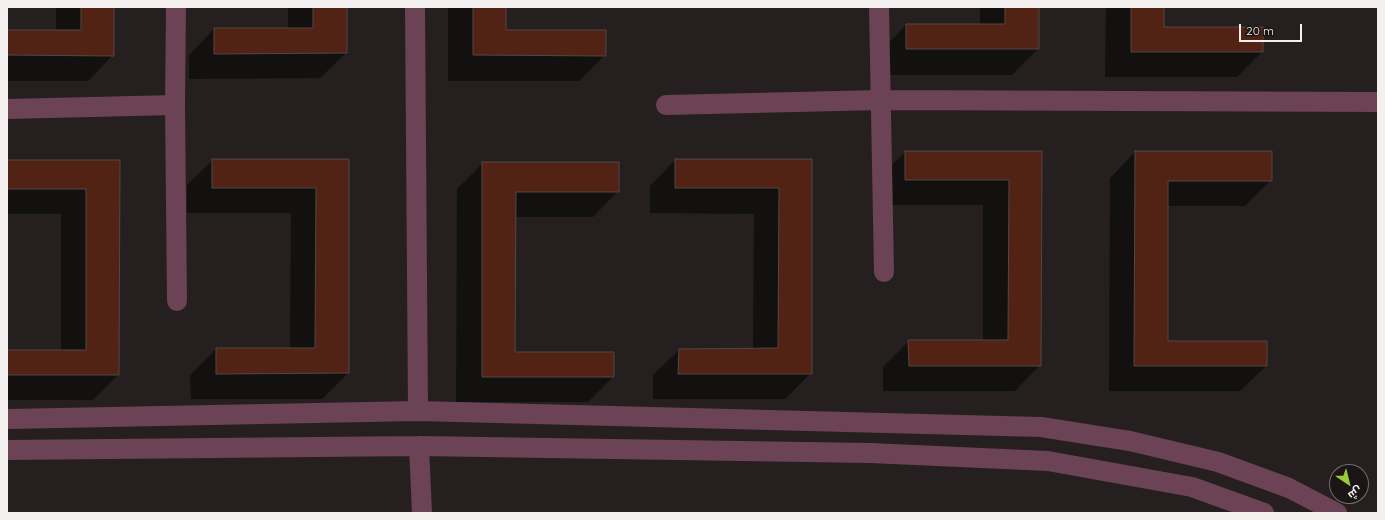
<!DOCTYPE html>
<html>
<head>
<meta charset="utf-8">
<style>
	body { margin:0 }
	#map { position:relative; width:1385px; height:520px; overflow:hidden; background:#251f1f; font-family:Quicksand,Cairo,sans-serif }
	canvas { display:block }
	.frame { position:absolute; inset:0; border:8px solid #f4f0f0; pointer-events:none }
	.north { position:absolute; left:1329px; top:464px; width:40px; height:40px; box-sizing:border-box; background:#1b1516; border:1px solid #726d6d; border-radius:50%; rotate:145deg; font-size:11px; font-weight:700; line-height:16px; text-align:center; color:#f4f0f0 }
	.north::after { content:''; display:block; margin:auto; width:14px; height:18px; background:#97cc38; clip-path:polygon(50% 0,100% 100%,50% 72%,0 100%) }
	.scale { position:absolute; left:1239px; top:24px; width:63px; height:18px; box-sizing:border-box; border:2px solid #f4f0f0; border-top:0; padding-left:5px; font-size:12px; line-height:14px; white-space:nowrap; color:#f4f0f0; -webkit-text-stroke:3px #1b1516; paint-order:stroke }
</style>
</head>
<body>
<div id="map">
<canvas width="1385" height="520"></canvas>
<div class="frame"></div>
<div class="north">ش</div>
<div class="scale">20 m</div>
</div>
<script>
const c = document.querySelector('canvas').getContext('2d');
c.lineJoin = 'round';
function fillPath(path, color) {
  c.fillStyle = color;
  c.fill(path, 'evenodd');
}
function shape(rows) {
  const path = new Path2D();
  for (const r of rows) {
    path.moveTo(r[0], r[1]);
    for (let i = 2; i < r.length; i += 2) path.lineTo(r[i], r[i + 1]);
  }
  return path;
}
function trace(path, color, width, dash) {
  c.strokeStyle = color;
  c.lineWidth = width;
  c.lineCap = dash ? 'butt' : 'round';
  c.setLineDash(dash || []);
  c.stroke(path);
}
fillPath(shape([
	[56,7,113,7,113,55,88,81,7,81,7,31,56,31],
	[288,7,346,7,346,53,320,78,189,79,189,55,214,29,288,29],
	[448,7,505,7,505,31,605,55,579,81,448,81],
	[980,7,1038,7,1038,49,1012,75,881,75,881,51,906,25,980,25],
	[1106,7,1163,7,1163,28,1262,52,1237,77,1105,77],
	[905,152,1041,152,1040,365,1015,391,883,391,883,367,909,341,983,341,983,205,880,205,880,177],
	[1135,152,1271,180,1245,206,1167,206,1167,342,1266,366,1240,391,1109,391,1110,178],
	[213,160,348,160,348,373,322,399,191,399,190,375,216,349,290,349,291,213,187,213,187,185],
	[675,160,811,160,811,373,785,399,653,399,653,375,679,350,753,350,754,214,650,213,650,186],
	[7,161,119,161,118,375,93,400,7,400,7,351,61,351,61,214,7,214],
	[483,163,618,191,593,217,514,217,514,353,613,377,588,402,456,402,457,189]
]), '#0007');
const building = shape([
	[81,7,114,7,114,56,7,55,7,30,81,30,81,7],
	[313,7,347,7,347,53,214,54,214,28,313,28,313,7],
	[473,7,506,7,506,30,606,30,606,56,473,55,473,7],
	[1005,7,1039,7,1039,49,906,49,906,24,1005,24,1005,7],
	[1131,7,1164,7,1164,27,1263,27,1263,52,1131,52,1131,7],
	[905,151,1042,151,1041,366,909,366,908,340,1008,340,1009,180,905,180,905,151],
	[1135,151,1272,151,1272,181,1168,181,1168,341,1267,341,1267,366,1134,366,1135,151],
	[212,159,349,159,349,373,216,374,216,348,315,348,316,188,212,188,212,159],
	[675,159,812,159,812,374,678,374,679,349,778,348,779,188,675,188,675,159],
	[7,160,120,160,119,375,7,375,7,350,86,350,86,189,7,189,7,160],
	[482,162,619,162,619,192,516,192,515,352,614,352,614,377,482,377,482,162]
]);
fillPath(building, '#522215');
trace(building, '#504947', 1);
trace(shape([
	[176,7,175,105,177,301],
	[415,7,418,411],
	[879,7,884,272],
	[666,105,881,100,1378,102],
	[7,109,175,105],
	[7,419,418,411,1041,427,1130,441,1218,462,1289,488,1337,513],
	[419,446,422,513],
	[7,450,419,446,870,453,1048,461,1192,487,1264,513]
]), '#6b4354', 20);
</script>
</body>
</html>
